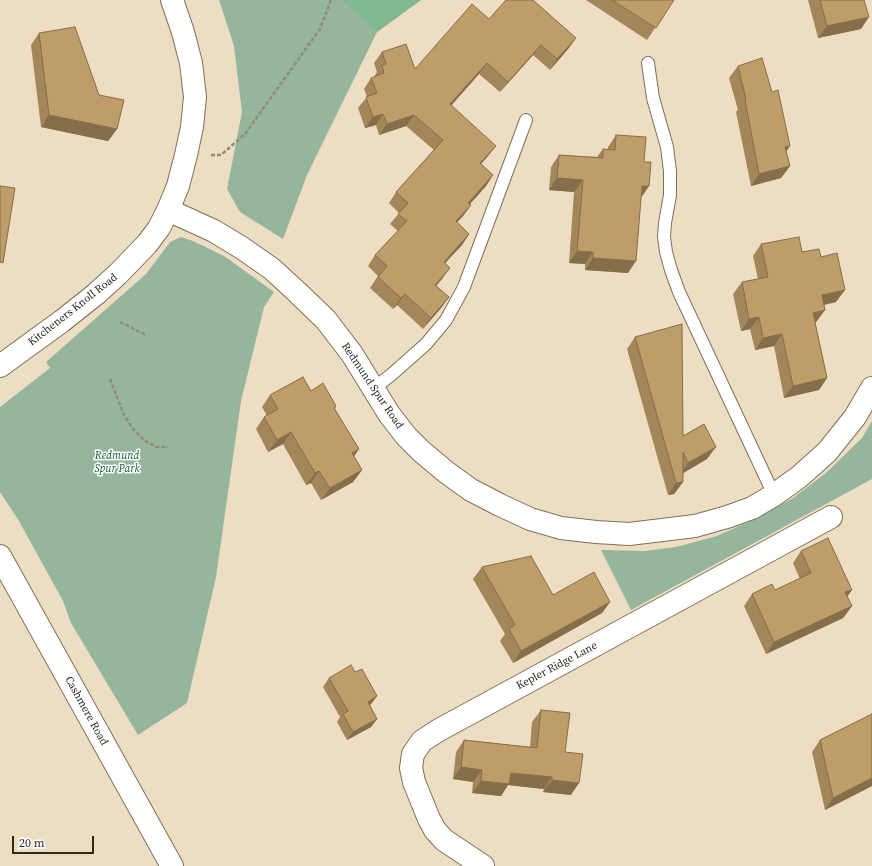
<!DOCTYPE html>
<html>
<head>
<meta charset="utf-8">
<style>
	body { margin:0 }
	#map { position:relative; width:872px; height:866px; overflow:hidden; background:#edddc3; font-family:"Source Serif 4",serif }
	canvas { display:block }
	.scale { position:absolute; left:12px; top:836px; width:82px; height:18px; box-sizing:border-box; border:2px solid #2e281e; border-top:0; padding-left:5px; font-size:12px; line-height:14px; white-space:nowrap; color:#2e281e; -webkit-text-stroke:3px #fff; paint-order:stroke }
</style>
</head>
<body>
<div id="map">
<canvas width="872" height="866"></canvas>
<div class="scale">20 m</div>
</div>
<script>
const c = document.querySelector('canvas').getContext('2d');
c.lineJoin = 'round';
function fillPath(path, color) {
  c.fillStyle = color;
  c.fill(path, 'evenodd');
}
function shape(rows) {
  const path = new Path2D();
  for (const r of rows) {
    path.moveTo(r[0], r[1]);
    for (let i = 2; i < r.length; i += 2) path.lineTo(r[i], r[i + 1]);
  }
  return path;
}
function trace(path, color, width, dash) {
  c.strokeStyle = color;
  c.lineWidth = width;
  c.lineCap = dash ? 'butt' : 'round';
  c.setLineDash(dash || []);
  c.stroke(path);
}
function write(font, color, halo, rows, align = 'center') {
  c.font = font + ' "Source Serif 4",serif';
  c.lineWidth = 3;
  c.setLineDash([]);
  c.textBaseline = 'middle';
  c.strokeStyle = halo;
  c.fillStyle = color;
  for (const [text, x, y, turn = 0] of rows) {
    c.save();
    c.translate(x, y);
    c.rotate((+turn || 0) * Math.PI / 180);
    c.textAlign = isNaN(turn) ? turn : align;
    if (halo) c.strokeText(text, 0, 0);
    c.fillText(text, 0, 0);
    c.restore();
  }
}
fillPath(shape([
	[219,0,421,0,377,32,307,175,283,239,240,212,227,189,242,112,234,46],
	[181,237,193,241,224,256,274,292,264,307,241,401,216,577,187,703,138,735,71,623,63,601,19,521,0,492,0,407,50,368,46,362,146,274,170,242],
	[872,421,872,479,631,610,601,550,644,551,676,547,717,536,757,518,793,498,827,472,862,438]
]), '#95b69d');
fillPath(shape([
	[341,0,421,0,377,32]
]), '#83b991');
const lane = shape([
	[648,63,653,98,667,147,670,171,670,195,665,223,664,237,666,252,671,270,679,292,774,495],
	[373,389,391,375,426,344,446,320,464,287,526,120]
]);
const street = shape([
	[168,210,214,231,242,248,272,269,297,292,326,320,352,354,389,414,406,436,421,451,446,472,471,490,500,505,530,519,561,528,596,532,629,534,695,526,727,517,752,508,774,495,799,477,827,452,855,417,872,388],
	[0,366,62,321,96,294,118,274,147,244,159,228,168,210,178,186,186,155,192,127,195,97,191,63,183,32,172,0],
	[483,866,444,840,435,830,429,819,414,782,411,768,413,754,422,741,439,730,831,517]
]);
const secondary = shape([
	[0,556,172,866]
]);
trace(lane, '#7f7059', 14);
trace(street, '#7f7059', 24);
trace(secondary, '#7f7059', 24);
trace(shape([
	[211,155,221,155,245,134,320,29,331,0],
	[120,322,146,335],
	[110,379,124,415,133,429,145,441,157,447,168,447]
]), '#958a77', 2.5, [4, 2]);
trace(lane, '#fff', 12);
trace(street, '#fff', 22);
trace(secondary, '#fff', 22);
fillPath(shape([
	[586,0,674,0,647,40],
	[808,0,864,0,861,29,818,38],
	[489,19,576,38,568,49,550,70,533,55,500,92,479,74,451,105,488,156,481,164,493,175,486,186,470,204,471,205,463,216,457,222,469,234,462,245,445,263,442,279,436,286,449,297,441,308,423,329,397,305,393,309,370,288,378,276,368,266,375,255,398,231,390,224,399,213,389,203,396,192,434,150,406,126,379,135,376,125,365,128,358,108,367,97,364,89,371,78,374,77,377,72,374,63,382,52,415,69],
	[39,33,99,95,117,129,108,141,41,127,31,45],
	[738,66,786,152,790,166,781,178,751,186,736,112,738,110,729,78],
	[616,135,641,198,628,273,585,270,585,264,569,263,574,192,549,190,551,167,559,155,597,157,603,149,608,149,608,147],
	[761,244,821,257,836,302,824,305,825,310,816,322,815,323,827,378,819,390,784,398,774,346,755,350,750,329,741,331,733,294,742,282,758,279,753,256],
	[635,337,683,436,707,459,683,473,683,482,674,494,668,495,627,349],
	[311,391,336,406,335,409,359,449,354,456,362,470,353,482,321,500,311,483,306,485,283,444,268,452,256,429,264,417,267,416,262,407,270,395],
	[801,551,852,590,847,596,852,606,843,618,766,654,744,606,752,594,775,590,800,579,793,563],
	[482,567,553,595,610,602,602,613,513,663,500,641,505,634,473,579],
	[355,672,377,696,371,704,370,705,377,719,371,727,347,740,337,722,340,717,323,687,329,678],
	[541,710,565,752,571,795,543,792,544,789,508,785,501,796,472,793,473,782,453,779,456,752,464,740,530,747,532,722],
	[820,740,872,786,825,810,812,752]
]), '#a3875a');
fillPath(shape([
	[869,17,861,29,818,38,827,26],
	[576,38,568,49,550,70,557,59],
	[541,45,533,55,500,92,508,82],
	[487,63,479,74,443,115,450,104],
	[383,114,376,125,365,128,373,117],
	[49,115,117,129,108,141,41,127],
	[414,115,406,126,379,135,387,124],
	[496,146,488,156,472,174,480,163],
	[790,146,782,158,785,147],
	[790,166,781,178,751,186,759,174],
	[493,175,486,186,461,214,468,203],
	[557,178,583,180,574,192,549,190],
	[642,186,649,186,641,198],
	[471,205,463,216,448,232,456,221],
	[469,234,462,245,436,273,444,262],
	[577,251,593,252,585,264,569,263],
	[593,258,636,261,628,273,585,270],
	[450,268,442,279,428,295,435,285],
	[845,290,836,302,813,307,822,295],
	[405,294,397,305,393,309,401,298],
	[449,297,441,308,423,329,431,318],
	[825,310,816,322,805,325,813,313],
	[759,317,750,329,741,331,749,319],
	[782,334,774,346,755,350,763,338],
	[827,378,819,390,784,398,793,386],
	[291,432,283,444,268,452,277,440],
	[716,447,707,459,680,475,688,463],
	[359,449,351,461,352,453],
	[362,470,353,482,321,500,330,488],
	[319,471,311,483,306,485,315,473],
	[683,482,674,494,668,495,676,483],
	[852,590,843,602,845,592],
	[610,602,602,613,513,663,521,651],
	[852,606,843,618,766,654,774,642],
	[377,696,371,704,362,710,368,702],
	[377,719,371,727,347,740,353,732],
	[461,767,482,770,473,782,453,779],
	[511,773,552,777,544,789,508,785,501,796,472,793,481,781],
	[872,778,872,786,825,810,833,798],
	[552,780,579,783,571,795,543,792]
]), '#856e4a');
const building = shape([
	[506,0,533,0,576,38,557,59,541,45,508,82,487,63,450,104,496,146,480,163,493,175,468,203,471,205,456,221,469,234,444,262,450,268,435,285,449,297,431,318,405,294,401,298,378,277,387,266,375,255,407,221,398,214,408,203,396,192,443,140,414,115,387,124,383,114,373,117,366,97,377,93,371,78,384,73,382,66,386,64,382,52,406,44,415,69,472,4,489,19,506,0],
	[612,0,674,0,656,28,612,0],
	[820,0,864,0,869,17,827,26,820,0],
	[75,27,99,95,124,100,117,129,49,115,39,33,75,27],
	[762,58,772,92,778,90,790,146,785,147,790,166,759,174,745,100,746,99,738,66,762,58],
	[616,135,646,137,644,162,651,162,649,186,642,186,636,261,593,258,593,252,577,251,583,180,557,178,559,155,603,158,603,149,615,150,616,135],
	[0,186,15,188,3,263,0,262,0,186],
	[799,237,802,252,819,249,821,257,837,253,845,290,822,295,825,310,813,313,827,378,793,386,782,334,763,338,759,317,749,319,742,282,768,277,761,244,799,237],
	[682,324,683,436,704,424,716,447,688,463,683,452,683,482,676,483,635,337,682,324],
	[303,377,311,391,323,383,336,406,334,408,359,449,352,453,362,470,330,488,319,471,315,473,291,432,277,440,264,417,278,409,270,395,303,377],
	[828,538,852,590,845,592,852,606,774,642,752,594,772,584,775,590,811,573,801,551,828,538],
	[531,556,553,595,594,572,610,602,521,651,509,629,515,625,482,567,531,556],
	[351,665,355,672,362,669,377,696,368,702,377,719,353,732,343,714,348,711,329,678,351,665],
	[541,710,570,713,565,752,583,754,579,783,552,780,552,777,511,773,509,784,481,781,482,770,461,767,464,740,537,748,541,710],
	[872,714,872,778,833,798,820,740,872,714]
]);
fillPath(building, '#be9d69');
trace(building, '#856e4a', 1);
write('11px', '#2e281e', '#fff', [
	["Kitcheners Knoll Road",73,310,-38],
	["Redmund Spur Road",372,386,56],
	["Kepler Ridge Lane",557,666,-28],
	["Cashmere Road",86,711,61]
]);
write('italic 11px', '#045f2f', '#fff', [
	["Redmund",117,456],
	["Spur Park",117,469]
]);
</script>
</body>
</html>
